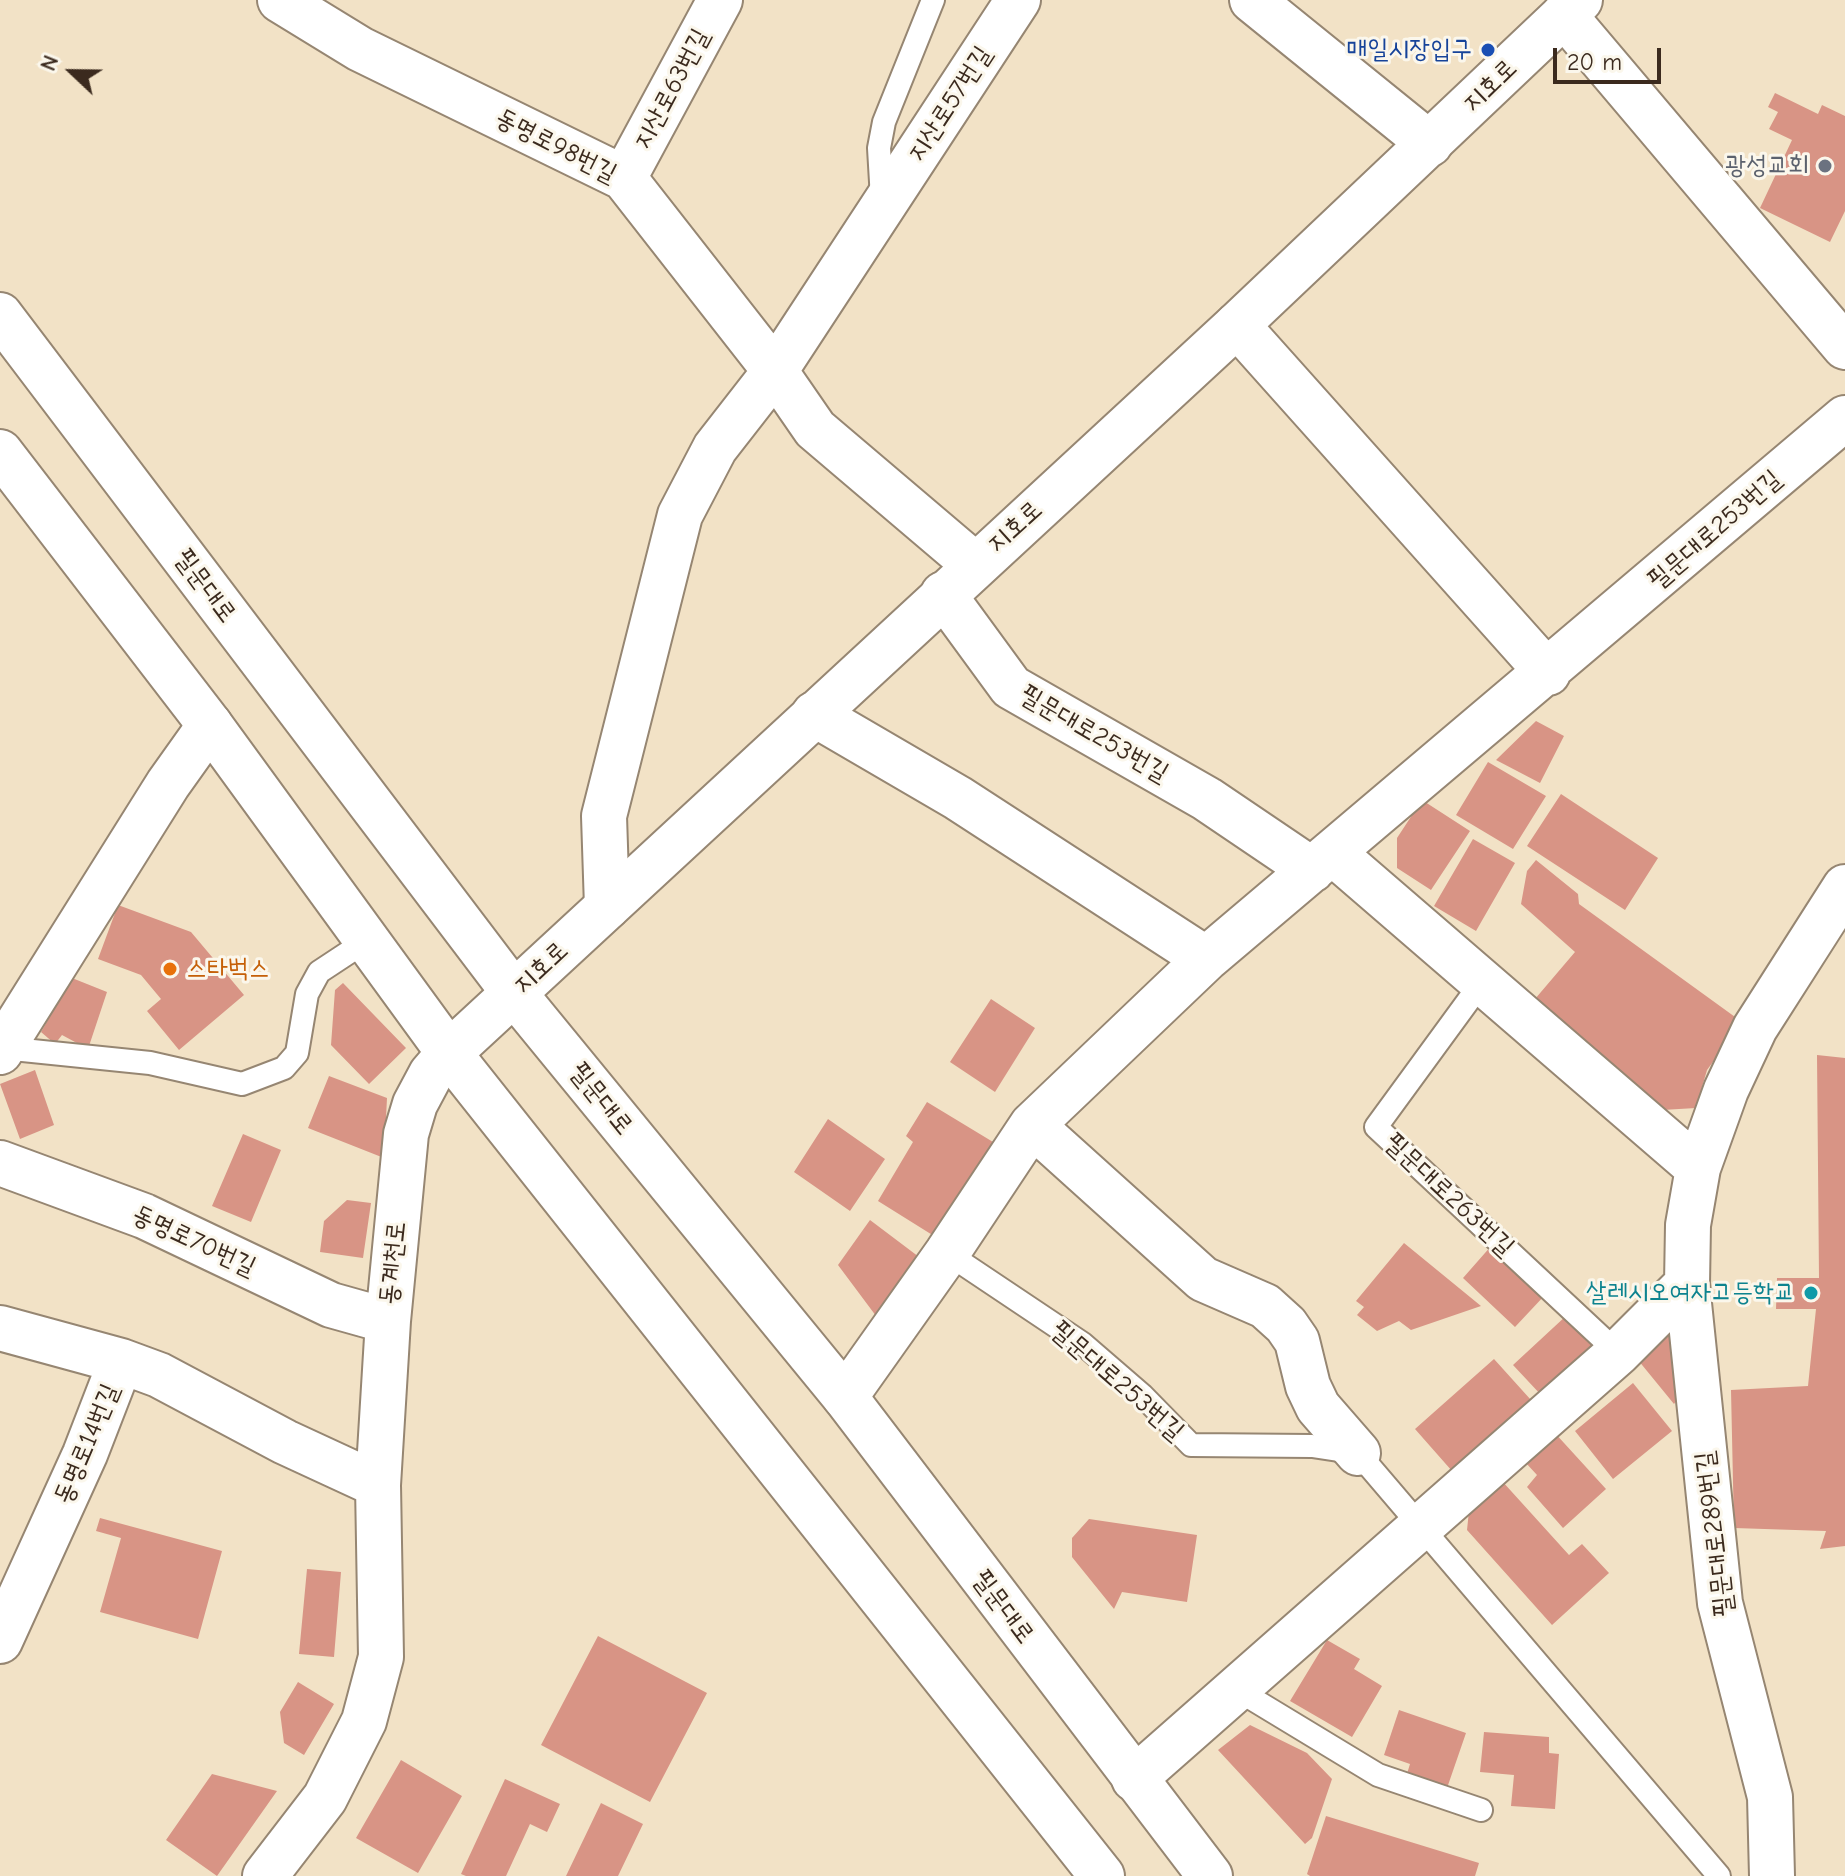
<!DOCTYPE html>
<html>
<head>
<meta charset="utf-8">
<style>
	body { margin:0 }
	#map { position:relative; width:1845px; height:1876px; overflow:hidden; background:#f2e2c6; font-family:"Comic Neue",sans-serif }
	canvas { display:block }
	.north { position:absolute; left:32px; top:32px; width:80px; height:80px; -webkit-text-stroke:6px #fbf7ec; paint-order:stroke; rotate:292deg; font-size:22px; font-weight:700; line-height:32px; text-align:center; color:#3b2a1e }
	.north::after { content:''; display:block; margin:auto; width:28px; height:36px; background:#3b2a1e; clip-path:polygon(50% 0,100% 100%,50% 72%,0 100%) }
	.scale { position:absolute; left:1553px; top:48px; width:108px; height:36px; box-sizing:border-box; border:4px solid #3b2a1e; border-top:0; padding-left:10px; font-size:24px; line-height:28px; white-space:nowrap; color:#3b2a1e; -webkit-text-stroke:6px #fbf7ec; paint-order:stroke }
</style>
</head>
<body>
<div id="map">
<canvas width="1845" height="1876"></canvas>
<div class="north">N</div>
<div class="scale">20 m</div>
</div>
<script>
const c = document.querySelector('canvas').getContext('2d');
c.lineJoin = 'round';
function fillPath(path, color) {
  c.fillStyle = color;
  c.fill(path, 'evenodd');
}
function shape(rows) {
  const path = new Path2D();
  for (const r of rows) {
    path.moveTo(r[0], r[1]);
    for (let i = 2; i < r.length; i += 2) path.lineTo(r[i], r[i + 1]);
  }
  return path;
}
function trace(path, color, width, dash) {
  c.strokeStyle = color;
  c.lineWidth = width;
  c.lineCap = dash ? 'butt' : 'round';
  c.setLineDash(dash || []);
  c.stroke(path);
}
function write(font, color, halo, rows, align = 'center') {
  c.font = font + ' "Comic Neue","Poor Story",sans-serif';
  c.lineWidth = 6;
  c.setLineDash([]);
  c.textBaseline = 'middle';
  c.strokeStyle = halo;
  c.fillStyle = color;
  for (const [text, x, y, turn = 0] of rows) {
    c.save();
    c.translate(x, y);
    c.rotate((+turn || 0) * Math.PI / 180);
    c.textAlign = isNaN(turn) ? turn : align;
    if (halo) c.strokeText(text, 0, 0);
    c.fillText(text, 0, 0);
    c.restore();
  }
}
fillPath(shape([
	[1775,93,1818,114,1822,105,1845,116,1845,211,1830,242,1760,208,1792,140,1769,129,1778,112,1768,107],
	[1536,721,1564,736,1540,783,1496,760],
	[1488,762,1546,796,1513,849,1456,815],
	[1561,794,1658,858,1625,910,1527,846],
	[1422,800,1470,831,1431,890,1397,868,1397,838],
	[1473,839,1515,863,1476,931,1434,906],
	[1536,860,1578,894,1579,904,1742,1022,1707,1070,1696,1108,1662,1110,1535,999,1575,952,1521,904,1527,871],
	[118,905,191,932,244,995,179,1050,147,1011,161,999,141,975,98,959],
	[72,978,107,992,88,1049,62,1035,55,1044,41,1032],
	[343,983,406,1048,369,1084,331,1045,335,990],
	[991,999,1035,1028,995,1092,950,1062],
	[1817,1055,1845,1058,1845,1546,1820,1549,1826,1531,1734,1528,1731,1390,1808,1386,1816,1309,1776,1309,1777,1278,1819,1278],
	[35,1070,54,1125,20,1139,0,1084],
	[329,1076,387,1098,384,1158,308,1128],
	[927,1102,998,1145,942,1241,878,1201,913,1142,906,1136],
	[828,1119,885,1159,850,1211,794,1172],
	[243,1134,281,1150,251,1222,212,1206],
	[347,1200,371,1203,363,1258,320,1252,324,1221],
	[870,1220,927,1263,882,1324,838,1265],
	[1404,1243,1481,1306,1411,1330,1399,1321,1377,1331,1357,1315,1364,1307,1356,1301],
	[1492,1245,1545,1295,1515,1327,1463,1278],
	[1567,1315,1595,1346,1542,1396,1513,1365],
	[1671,1333,1691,1381,1674,1404,1638,1360],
	[1494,1359,1531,1400,1452,1471,1415,1429],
	[1633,1383,1672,1431,1613,1479,1575,1431],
	[1554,1432,1606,1489,1563,1528,1527,1487,1537,1475,1525,1462],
	[1502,1481,1569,1555,1582,1544,1609,1573,1552,1625,1467,1530,1469,1511],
	[100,1518,222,1551,198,1639,100,1612,121,1538,96,1531],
	[1089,1519,1197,1535,1187,1602,1122,1592,1114,1609,1072,1557,1072,1538],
	[307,1569,341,1572,334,1657,299,1654],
	[598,1636,707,1693,650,1802,541,1745],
	[1327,1640,1360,1659,1354,1669,1382,1686,1352,1737,1290,1701],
	[298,1682,334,1704,304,1755,284,1743,280,1712],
	[1399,1710,1466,1733,1446,1791,1406,1777,1410,1764,1384,1755],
	[1250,1725,1307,1753,1332,1779,1312,1838,1305,1844,1218,1750],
	[1484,1732,1549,1737,1549,1753,1559,1754,1555,1809,1511,1806,1514,1775,1480,1772],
	[401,1760,462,1796,418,1873,356,1838],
	[212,1774,277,1791,217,1876,166,1840],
	[505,1779,560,1804,547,1832,530,1824,506,1876,466,1876,461,1874],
	[601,1803,643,1824,618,1876,566,1876],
	[1326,1816,1479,1863,1475,1876,1310,1876,1307,1874]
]), '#d89485');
const service = shape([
	[882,199,879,148,884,122,933,0],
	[1482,982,1376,1127,1618,1353],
	[3,1048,150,1063,242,1084,284,1068,297,1053,307,994,319,972,366,941],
	[947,1253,1083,1344,1142,1395,1191,1445,1312,1446,1358,1453,1719,1876],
	[1236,1689,1378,1775,1481,1810]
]);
const minor = shape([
	[280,0,360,49,624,178,775,371,815,429,975,565],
	[1252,0,1430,144],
	[1564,15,1845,347],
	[624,178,720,0],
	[1237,325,1548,673],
	[943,594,1011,687,1207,799,1312,870],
	[814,714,958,798,1206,959],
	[1333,853,1698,1168],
	[607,907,604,816,680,515,715,448,775,371,1018,0],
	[0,1052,168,784,210,725],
	[1032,1125,1203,1279,1265,1306,1286,1325,1297,1341,1308,1386,1318,1407,1358,1453],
	[0,1163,144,1216,331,1305,388,1321],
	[0,1328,121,1361,159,1375,285,1442,378,1485],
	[845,1397,947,1253,1032,1125,1206,959,1845,418],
	[0,1641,85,1454,121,1361],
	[1134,1779,1618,1353,1687,1284],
	[265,1876,325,1798,364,1721,381,1657,378,1485,388,1321,406,1134,415,1104,431,1074,449,1053],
	[1772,1876,1770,1797,1720,1603,1687,1284,1688,1225,1698,1168,1726,1090,1755,1028,1845,887]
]);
const tertiary = shape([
	[449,1053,1237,325,1580,0]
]);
const primary = shape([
	[0,315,514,993,845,1397,1210,1876],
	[0,452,210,725,449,1053,1102,1876]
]);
trace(service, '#968672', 26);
trace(minor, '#968672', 48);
trace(tertiary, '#968672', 48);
trace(primary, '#968672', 48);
trace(service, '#fff', 22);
trace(minor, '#fff', 44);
trace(tertiary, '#fff', 44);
trace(primary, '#fff', 44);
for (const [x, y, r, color] of [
	[1488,50,8,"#1a4fb4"],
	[1825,166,8,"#6b7280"],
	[170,969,8,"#e8710a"],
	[1811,1293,8,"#0f9aa8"]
]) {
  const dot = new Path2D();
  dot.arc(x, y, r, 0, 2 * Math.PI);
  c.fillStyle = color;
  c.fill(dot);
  trace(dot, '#fbf7ec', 3);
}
write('26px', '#164399', '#fbf7ec', [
	["매일시장입구",1472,50]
], 'right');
write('26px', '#3b2a1e', '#fbf7ec', [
	["지호로",1490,86,-44],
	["지산로63번길",672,89,-62],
	["지산로57번길",950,104,-57],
	["동명로98번길",556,146,27],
	["지호로",1015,527,-42],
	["필문대로253번길",1715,530,-41],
	["필문대로",205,586,53],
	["필문대로253번길",1094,734,30],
	["지호로",541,968,-43],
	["필문대로",601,1099,51],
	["필문대로263번길",1449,1195,43],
	["동명로70번길",194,1241,25],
	["동계천로",393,1263,-84],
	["필문대로253번길",1117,1381,41],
	["동명로14번길",87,1444,-67],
	["필문대로289번길",1715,1534,-97],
	["필문대로",1003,1607,53]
]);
write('26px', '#5b616d', '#fbf7ec', [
	["광성교회",1809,166]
], 'right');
write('26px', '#c56008', '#fbf7ec', [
	["스타벅스",186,969]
], 'left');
write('26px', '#0d838f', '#fbf7ec', [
	["살레시오여자고등학교",1795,1293]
], 'right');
</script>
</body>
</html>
